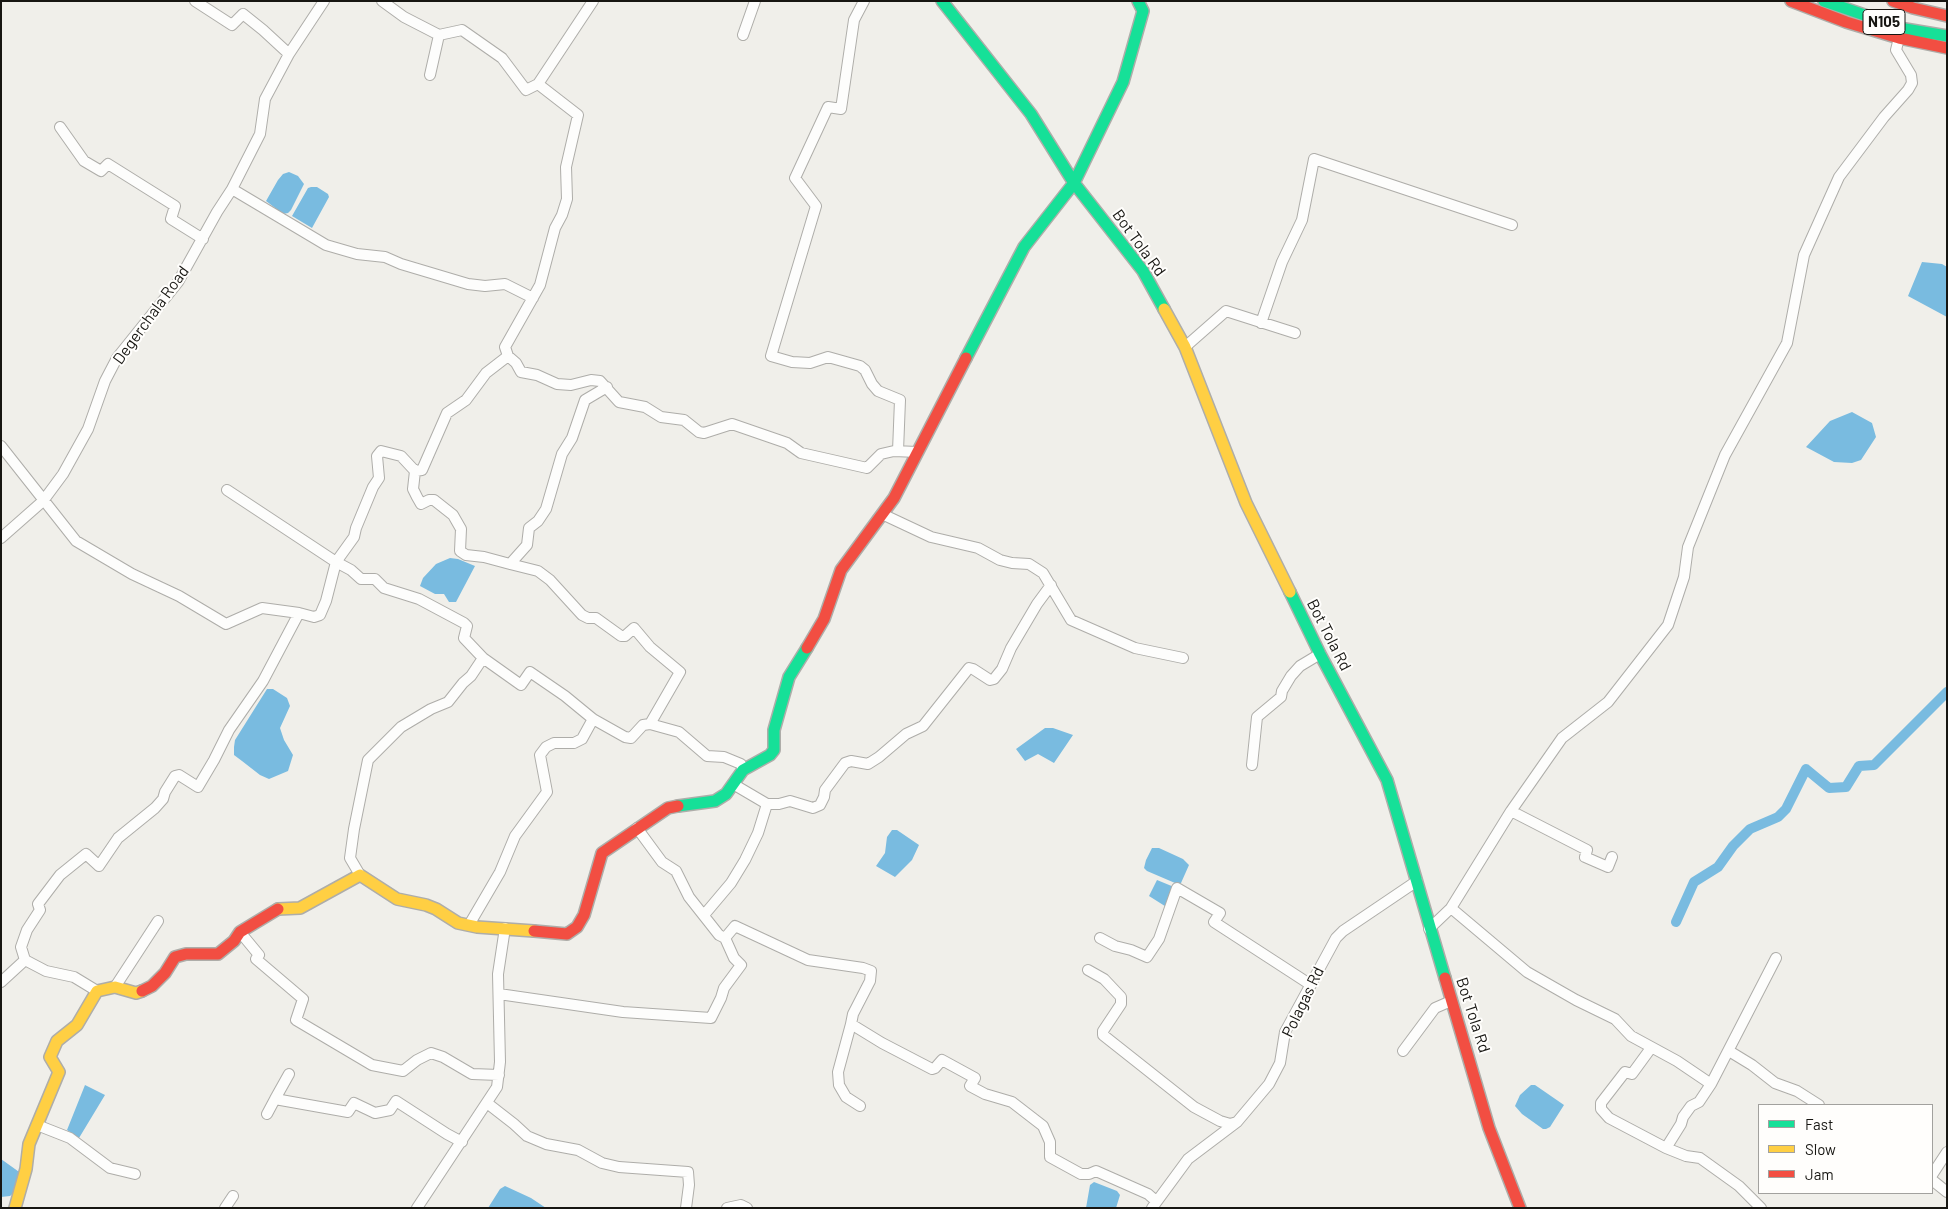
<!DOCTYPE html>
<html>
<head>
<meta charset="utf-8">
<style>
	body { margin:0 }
	#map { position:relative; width:1948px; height:1209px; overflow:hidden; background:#f0efea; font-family:Barlow,sans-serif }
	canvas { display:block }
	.frame { position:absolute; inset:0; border:2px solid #171612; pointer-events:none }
	.legend { position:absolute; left:1758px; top:1104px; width:175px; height:90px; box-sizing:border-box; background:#fffefc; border:1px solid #a2a19e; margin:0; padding:6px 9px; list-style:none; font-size:15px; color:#171612 }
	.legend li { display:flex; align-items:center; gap:10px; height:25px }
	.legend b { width:25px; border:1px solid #a2a19e }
</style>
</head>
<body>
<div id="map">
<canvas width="1948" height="1209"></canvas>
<div class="frame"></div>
<ul class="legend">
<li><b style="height:6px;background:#16e098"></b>Fast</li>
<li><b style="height:6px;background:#ffcf43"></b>Slow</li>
<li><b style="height:6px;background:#f24e42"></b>Jam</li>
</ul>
</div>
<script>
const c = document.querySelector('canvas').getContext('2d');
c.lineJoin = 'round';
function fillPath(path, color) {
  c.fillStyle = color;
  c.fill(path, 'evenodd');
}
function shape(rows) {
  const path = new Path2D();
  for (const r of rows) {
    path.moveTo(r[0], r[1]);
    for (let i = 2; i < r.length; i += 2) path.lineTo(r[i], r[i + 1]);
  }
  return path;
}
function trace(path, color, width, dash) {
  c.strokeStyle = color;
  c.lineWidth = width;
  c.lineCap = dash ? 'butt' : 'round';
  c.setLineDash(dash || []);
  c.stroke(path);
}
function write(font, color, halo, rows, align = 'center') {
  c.font = font + ' Barlow,sans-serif';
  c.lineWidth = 4;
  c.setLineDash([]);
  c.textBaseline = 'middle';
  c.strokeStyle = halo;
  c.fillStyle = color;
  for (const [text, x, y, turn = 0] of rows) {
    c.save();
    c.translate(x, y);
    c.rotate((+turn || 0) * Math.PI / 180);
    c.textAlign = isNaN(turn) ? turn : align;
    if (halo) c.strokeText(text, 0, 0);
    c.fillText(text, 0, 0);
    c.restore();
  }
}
fillPath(shape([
	[289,172,298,176,304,184,291,210,288,213,283,214,266,201,278,180,283,174],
	[311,187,317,187,328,194,329,197,312,228,292,216,308,188],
	[1922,262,1942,264,1947,267,1947,317,1908,296],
	[1852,412,1872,423,1876,437,1861,460,1852,463,1834,462,1806,447,1830,421],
	[450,558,458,559,475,566,456,602,449,602,444,594,435,594,420,586,423,578,436,564],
	[267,689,273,689,287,698,290,706,280,728,284,740,293,755,288,771,269,779,260,775,242,761,234,755,234,747,235,740],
	[1045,728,1053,728,1073,735,1054,763,1038,754,1025,761,1016,749],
	[892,830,897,830,919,845,912,860,895,877,876,866,885,853,887,837],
	[1152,848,1159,848,1183,859,1189,865,1181,883,1175,883,1147,871,1144,868,1146,860],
	[1157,880,1174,887,1168,908,1149,896],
	[85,1085,105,1095,79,1138,67,1130],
	[1531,1085,1535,1085,1564,1105,1550,1127,1546,1129,1543,1129,1522,1114,1515,1106,1520,1095],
	[1,1159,22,1174,15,1192,10,1196,1,1197],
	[1094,1182,1117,1191,1120,1195,1116,1208,1086,1208,1090,1185],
	[505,1186,531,1198,546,1208,488,1208,500,1189]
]), '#79bbe0');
trace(shape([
	[1676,922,1694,882,1718,867,1733,846,1750,829,1778,817,1786,809,1806,769,1829,788,1846,787,1859,766,1874,765,1947,692]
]), '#79bbe0', 10);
const street = shape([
	[195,1,232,25,243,14,263,30,289,54],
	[382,1,404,17,439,35],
	[864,1,854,20,841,109,828,107,795,178,816,206,771,356,792,362,810,363,828,357,860,366,865,370,872,384,878,391,900,400,898,451],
	[743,35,755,1],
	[430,75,439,35,462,30,502,58,526,90,538,84],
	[60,127,84,161,101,171,108,164,175,206,171,219,203,239],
	[232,189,326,245,357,254,385,257,401,264,468,284,485,286,505,284,533,298],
	[1261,323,1282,262,1302,220,1314,159,1512,225],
	[1185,347,1226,311,1295,333],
	[508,356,516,363,521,372,537,375,557,384,571,385,591,380,600,381,619,402,645,407,661,417,684,420,699,432,704,433,732,424,787,443,801,453,867,468,881,454,894,451,917,452],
	[1,446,76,541,132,574,179,596,226,624,262,608,299,613,314,617,320,615,326,601,336,562,227,490],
	[415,471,413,489,417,497,421,504,429,500,434,500,453,515,461,529,460,551,466,555,484,557,510,564,527,545,529,528,538,521,546,509,562,454,572,438,585,400,607,387],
	[882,514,931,537,978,548,1000,560,1012,563,1029,564,1043,573,1071,620,1135,648,1183,658],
	[1,538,43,501,63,474,88,429,105,381,117,358,178,282,217,212,232,189,260,134,265,99,289,54,324,1],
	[510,564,538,571,550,580,582,615,588,618,596,618,621,636,625,636,634,628,650,647,680,672,650,724,679,732,707,756,724,757,741,764,743,770],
	[483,658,464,638,467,626,464,623,419,599,384,588,375,579,361,579,351,570,336,562,354,537,356,528,373,487,379,478,377,456,381,451,401,456,415,471,422,470,447,413,466,400,486,373,508,356,505,347,540,285,555,228,562,215,567,199,566,167,578,115,538,84,593,1],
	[1252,765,1257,717,1281,697,1282,691,1291,676,1300,666,1320,654],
	[733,784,767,804,779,804,790,801,813,808,820,805,824,797,825,790,845,763,851,761,868,764,879,757,906,734,923,726,969,668,973,669,990,680,994,679,1002,669,1011,648,1037,604,1051,585],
	[1511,811,1587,850,1585,857,1608,867,1612,857],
	[637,828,662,862,676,871,689,897,719,935,725,938,735,926,808,960,863,968,871,971,870,981,853,1014,851,1024,882,1043,932,1069,935,1068,942,1060,975,1078,970,1086,985,1094,1012,1102,1043,1126,1050,1142,1050,1157,1081,1174,1089,1174,1096,1171,1148,1194,1156,1201],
	[360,875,350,858,354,829,368,760,401,727,431,709,448,702,463,683,471,676,483,658,521,685,530,672,565,696,593,719,625,737,631,738,643,725,650,724],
	[1451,908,1527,972,1576,1000,1615,1019,1631,1036,1677,1061,1711,1084,1776,958],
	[704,915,731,883,745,860,758,833,767,804],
	[469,925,500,872,515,836,547,792,540,755,546,747,554,743,574,743,582,739,593,719],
	[1429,929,1451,908,1511,811,1562,738,1608,702,1668,625,1684,577,1688,547,1725,455,1787,343,1804,255,1839,177,1884,117,1908,90,1912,83,1911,75,1896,50,1899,38],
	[240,932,259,955,256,959,303,999,296,1020,372,1065,403,1071,417,1060,431,1053,443,1057,472,1074,499,1075],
	[1100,938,1115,946,1131,950,1147,957,1159,939,1177,888,1220,913,1214,922,1311,985],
	[25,960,21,947,27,930,40,910,38,904,60,875,86,854,99,866,118,838,155,808,163,799,165,792,175,776,179,775,198,787,214,760,229,730,263,681,299,613],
	[1088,970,1104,979,1121,997,1121,1004,1103,1031,1103,1035,1194,1107,1220,1121,1230,1124,1237,1122],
	[1,982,25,960,46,971,74,977,97,991],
	[115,987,158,921],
	[499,994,623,1012,711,1018,721,998,724,988,741,965,734,958,725,938],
	[851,1024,838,1072,839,1085,846,1097,860,1106],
	[1651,1048,1632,1074,1625,1072,1601,1103,1601,1109,1609,1118,1666,1148,1681,1124,1683,1117,1691,1106,1699,1102,1711,1084],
	[1403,1051,1435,1008,1451,1001],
	[1729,1051,1752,1065,1775,1083,1797,1091,1819,1105],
	[289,1074,275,1099,348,1112,354,1103,375,1113,390,1110,396,1101,447,1134,462,1142],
	[487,1103,514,1124,527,1136,546,1144,578,1150,602,1163,619,1167,688,1172,689,1185,686,1208],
	[267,1114,275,1099],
	[37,1125,70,1138,110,1168,135,1174],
	[1666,1148,1686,1156,1700,1158,1739,1186,1761,1208],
	[1932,1175,1947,1152],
	[1932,1180,1947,1192],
	[225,1208,233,1196],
	[417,1208,497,1087,500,1062,498,974,505,928],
	[727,1208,741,1205,747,1208],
	[1152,1208,1188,1159,1237,1122,1269,1084,1280,1063,1285,1032,1336,938,1343,931,1417,881]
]);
const fast = shape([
	[942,1,1031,114,1074,183,1143,271,1164,309],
	[1824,1,1905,29,1947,36],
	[966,358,1024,247,1074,183,1123,82,1143,11,1138,1],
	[1290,592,1320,654,1387,780,1445,978],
	[678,806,715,801,726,794,743,770,770,755,774,750,774,730,789,677,807,648]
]);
const slow = shape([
	[1164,309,1185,347,1246,503,1290,592],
	[278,909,300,908,360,875,397,899,426,905,436,909,458,923,477,927,534,931],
	[15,1208,26,1169,29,1144,59,1072,50,1057,57,1041,77,1025,97,991,115,987,136,993,142,991]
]);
const jam = shape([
	[1791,1,1846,22,1899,38,1947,48],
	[1893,1,1913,8,1947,16],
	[807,648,824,619,841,570,894,498,966,358],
	[534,931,567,934,577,927,584,915,602,853,668,808,678,806],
	[1445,978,1489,1128,1520,1208],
	[142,991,152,986,165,973,175,957,186,954,218,954,234,941,240,932,278,909]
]);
trace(street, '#aeada9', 12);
trace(fast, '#aeada9', 14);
trace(slow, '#aeada9', 14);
trace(jam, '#aeada9', 14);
trace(street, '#fdfdfc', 10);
trace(fast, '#16e098', 11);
trace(slow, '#ffcf43', 11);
trace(jam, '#f24e42', 11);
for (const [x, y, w] of [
	[1884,22,42]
]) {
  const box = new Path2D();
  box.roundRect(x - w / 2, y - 12.5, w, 25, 4);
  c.fillStyle = '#fffefc';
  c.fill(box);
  trace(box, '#171612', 1);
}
write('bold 15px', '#171612', null, [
	["N105",1884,22]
]);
write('16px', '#171612', '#fffefc', [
	["Bot Tola Rd",1139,243,54],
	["Degerchala Road",151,315,-54],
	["Bot Tola Rd",1329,635,63],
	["Polagas Rd",1303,1002,-64],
	["Bot Tola Rd",1473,1015,72]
]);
</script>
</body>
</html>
